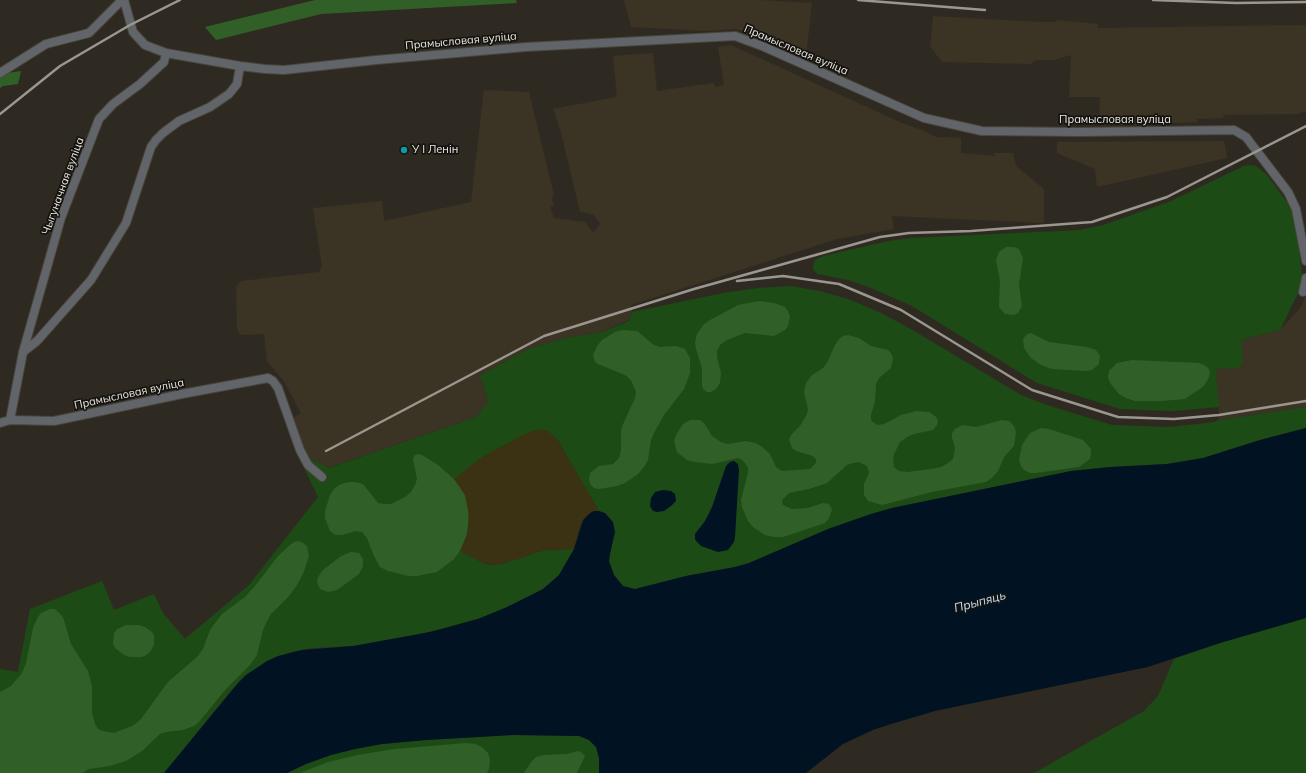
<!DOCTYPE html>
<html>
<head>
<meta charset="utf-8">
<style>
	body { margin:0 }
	canvas { display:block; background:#2f2a21 }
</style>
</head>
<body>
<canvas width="1306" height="773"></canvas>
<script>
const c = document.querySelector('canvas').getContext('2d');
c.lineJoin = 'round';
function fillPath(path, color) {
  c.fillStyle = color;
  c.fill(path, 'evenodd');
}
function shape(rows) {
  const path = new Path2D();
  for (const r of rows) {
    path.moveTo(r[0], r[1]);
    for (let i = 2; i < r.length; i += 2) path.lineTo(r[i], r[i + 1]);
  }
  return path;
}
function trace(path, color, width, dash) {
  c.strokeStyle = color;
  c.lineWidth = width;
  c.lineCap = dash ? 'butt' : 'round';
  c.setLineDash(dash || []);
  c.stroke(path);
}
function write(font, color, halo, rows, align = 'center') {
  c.font = font + ' Mulish,sans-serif';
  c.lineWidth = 3.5;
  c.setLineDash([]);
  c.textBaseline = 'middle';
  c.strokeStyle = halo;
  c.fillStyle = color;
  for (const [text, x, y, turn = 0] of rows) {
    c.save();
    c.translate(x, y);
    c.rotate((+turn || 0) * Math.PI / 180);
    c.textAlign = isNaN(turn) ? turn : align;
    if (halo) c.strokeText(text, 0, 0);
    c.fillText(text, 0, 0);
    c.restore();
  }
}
fillPath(shape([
	[624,0,759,0,812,3,806,57,777,45,773,37,735,29,706,31,631,27],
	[933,16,1037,22,1056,22,1056,20,1098,24,1098,28,1306,25,1306,111,1298,114,1223,115,1224,118,1197,119,1197,122,1124,125,1099,124,1100,97,1069,97,1071,55,1054,60,1035,60,1031,64,942,62,930,46],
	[731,45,902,123,922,130,936,137,961,138,961,153,994,156,995,153,1013,153,1016,166,1044,189,1044,223,892,216,894,229,837,239,631,305,632,312,629,320,601,332,566,338,528,349,479,376,483,382,488,402,476,417,328,468,311,459,303,449,293,418,301,413,283,380,267,361,264,334,240,335,237,328,236,287,241,281,319,272,322,266,313,208,382,201,384,221,471,202,484,90,529,92,554,195,552,196,554,206,550,207,554,218,585,222,593,233,600,224,594,215,580,212,561,132,553,109,617,97,613,56,653,53,657,91,713,83,716,87,724,85,718,47],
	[1224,141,1227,158,1097,187,1095,169,1057,153,1057,142],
	[1306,294,1306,407,1219,420,1216,369,1239,368,1243,362,1240,340,1280,330,1301,307]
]), '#3b3324');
fillPath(shape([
	[1250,165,1256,166,1267,175,1287,202,1292,212,1297,234,1302,276,1298,293,1280,330,1241,340,1243,362,1239,368,1216,369,1219,407,1173,411,1120,409,1037,383,912,306,871,288,848,280,818,274,814,271,813,267,815,260,823,256,889,241,912,238,1080,230,1103,225,1169,202,1244,166],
	[791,286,819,291,848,299,881,313,909,328,1021,395,1047,405,1112,425,1168,427,1198,424,1214,422,1219,420,1306,407,1306,428,1260,440,1203,458,1167,464,1110,467,1071,471,892,508,871,514,828,529,749,563,735,567,686,576,635,589,623,586,614,575,609,561,611,545,605,513,599,511,557,439,523,435,483,457,455,479,477,560,489,565,501,564,544,550,574,549,559,575,543,589,521,601,493,614,446,628,397,639,353,646,313,648,290,652,246,675,229,693,164,773,0,773,0,669,18,672,30,609,102,581,114,610,154,594,163,613,185,639,249,585,318,497,298,455,303,449,311,459,329,468,476,417,488,402,483,382,479,376,528,349,566,338,602,332,629,321,632,312,723,293,758,288],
	[1306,618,1306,773,1034,773,1144,711,1158,696,1174,659,1220,643],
	[513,735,579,736,589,740,596,747,599,758,599,773,287,773,306,764,331,755,355,749,382,744,426,740]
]), '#1d4b15');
fillPath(shape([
	[315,0,516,0,517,3,321,14,216,40,205,27],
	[21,71,18,84,3,86,0,88,0,74],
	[1006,247,1014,247,1019,249,1023,258,1019,285,1022,306,1018,313,1014,315,1005,314,999,307,999,303,1000,281,996,260,999,252],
	[759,301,774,303,785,307,788,311,790,317,788,326,785,330,774,336,745,333,725,341,720,345,717,351,717,357,721,373,720,383,716,389,711,392,707,392,703,389,702,385,702,368,696,349,695,342,697,334,704,324,710,320,738,305],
	[623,330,637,331,654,345,660,347,676,346,685,349,690,358,690,373,684,389,664,415,654,433,651,440,648,460,644,467,638,474,625,483,617,486,599,489,594,488,590,484,589,479,590,473,599,466,613,464,619,458,621,451,621,430,624,422,635,398,636,392,631,380,625,375,598,364,595,362,593,355,597,346,602,340,615,332],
	[1031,333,1049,342,1087,347,1096,350,1100,356,1099,364,1092,370,1086,371,1052,369,1041,365,1031,358,1024,348,1023,339,1027,334],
	[848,335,859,338,871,346,888,350,891,353,893,358,891,368,879,378,876,384,875,401,871,415,871,420,874,423,878,425,884,424,901,415,916,411,929,412,936,417,938,421,937,425,933,430,914,434,907,437,900,442,894,454,893,461,894,467,899,471,908,472,931,469,941,467,948,463,953,459,954,454,955,448,952,438,952,433,955,429,963,425,976,427,1002,420,1009,421,1014,426,1016,432,1014,446,1004,457,998,471,992,478,986,482,932,492,882,505,868,501,864,495,864,484,869,473,867,466,859,462,853,463,847,465,827,483,809,489,789,493,783,499,782,502,783,505,792,509,808,508,823,503,829,504,832,510,829,518,825,523,783,537,774,537,765,535,753,527,748,521,742,507,741,500,748,473,748,468,745,463,742,460,738,458,712,464,695,462,687,460,677,452,674,441,676,435,683,424,690,420,700,420,704,423,712,436,721,442,728,444,746,441,755,443,761,446,770,454,776,467,782,471,810,469,816,463,816,459,813,456,796,451,792,448,789,439,792,434,800,426,807,414,808,409,804,392,806,383,812,375,823,368,827,363,835,345,838,340,843,336],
	[1132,360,1199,363,1204,365,1208,368,1210,372,1209,377,1204,386,1185,399,1161,401,1135,401,1126,398,1119,394,1110,383,1108,377,1109,371,1117,363],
	[1041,428,1049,429,1083,440,1091,449,1091,453,1090,459,1079,467,1036,473,1030,473,1024,470,1021,466,1019,460,1022,445,1030,433],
	[417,454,422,455,438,465,454,479,460,487,465,495,468,505,469,524,465,544,454,559,437,572,417,576,408,576,388,571,380,567,374,556,367,538,362,532,356,531,342,535,335,535,330,531,325,518,325,511,330,495,335,488,341,484,349,482,355,482,363,484,378,503,384,504,391,504,405,497,411,492,415,485,417,479,413,459,415,455],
	[299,541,303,543,307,546,309,556,303,574,297,585,289,596,271,614,267,621,263,630,257,655,250,665,225,690,199,722,194,726,183,730,166,732,160,734,142,751,126,761,110,766,89,769,82,773,0,773,0,692,11,686,22,673,26,663,33,628,38,617,41,613,50,609,55,609,63,617,71,644,88,671,90,678,92,687,92,712,95,724,98,729,103,731,114,733,134,725,141,719,168,682,198,656,203,649,210,630,222,614,245,597,255,586,278,556,290,545,294,542],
	[351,552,359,553,363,559,363,566,359,574,337,590,328,592,320,589,317,582,318,577,323,570,341,556],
	[126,625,139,625,145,627,152,632,154,636,154,645,150,652,146,655,142,657,130,657,124,655,115,648,113,644,114,633,117,629],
	[466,743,475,744,482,747,488,753,490,760,489,769,487,773,300,773,328,762,357,755,395,749],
	[578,751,581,752,585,756,577,773,524,773,531,762,536,757,543,755,567,754]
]), '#306028');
fillPath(shape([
	[541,429,548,431,557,439,599,511,594,511,580,526,574,549,544,550,515,560,495,565,483,563,460,551,467,534,469,515,465,495,454,479,475,462,491,452,529,432]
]), '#3a3212');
fillPath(shape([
	[1306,428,1306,618,1220,643,1148,667,935,711,891,724,873,730,843,744,806,773,599,773,599,758,596,747,589,740,579,736,513,735,426,740,382,744,355,749,331,755,306,764,287,773,164,773,238,683,246,675,267,661,278,656,302,650,353,646,430,632,478,619,507,607,543,589,559,575,574,549,583,520,590,513,594,511,599,511,605,513,613,522,615,532,610,554,609,561,614,575,623,586,635,589,686,576,735,567,749,563,828,529,871,514,892,508,1071,471,1110,467,1167,464,1203,458,1260,440],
	[734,461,738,464,739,470,735,537,734,542,728,550,718,552,701,546,697,542,695,539,695,534,705,521,712,507,726,466,730,462],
	[663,490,671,491,675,494,676,501,671,506,664,511,657,512,653,511,650,506,651,498,655,492]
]), '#011322');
const minor = shape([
	[124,0,133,32,145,45,166,53,240,66,265,69,284,70,376,60,526,47,735,36,762,46,924,118,982,131,1079,132,1234,130,1246,137,1288,192,1296,209,1306,261],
	[0,73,46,44,89,33,122,0],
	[1303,292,1306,278],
	[23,352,37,341,91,280,126,223,151,147,156,140,163,133,179,121,210,107,229,94,237,84,240,66],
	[10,420,23,352,61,218,99,119,113,104,140,84,164,62,166,53],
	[0,423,10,420,54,421,182,394,268,378,273,381,278,388,300,450,308,465,322,477]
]);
trace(minor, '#4a453c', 10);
trace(minor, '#616569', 8);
trace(shape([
	[858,0,985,10],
	[1153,0,1236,3,1306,2],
	[0,114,60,66,130,25,180,0],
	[737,281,783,276,839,284,901,310,1032,390,1118,417,1174,419,1219,415,1306,401],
	[326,451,544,336,694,289,880,237,909,233,971,231,1092,222,1167,197,1306,126]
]), '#9b9790', 2.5);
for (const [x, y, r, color] of [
	[404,150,4,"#0f9aa8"]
]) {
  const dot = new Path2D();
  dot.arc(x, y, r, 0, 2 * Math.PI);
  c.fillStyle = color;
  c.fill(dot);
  trace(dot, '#15130f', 1.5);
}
write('11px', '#edeae4', '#15130f', [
	["Прамысловая вуліца",461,41,-5],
	["Прамысловая вуліца",796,50,23],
	["Прамысловая вуліца",1115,120],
	["Чыгуначная вуліца",63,186,-70],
	["Прамысловая вуліца",129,394,-12]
]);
write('11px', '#edeae4', '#15130f', [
	["У І Ленін",412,150]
], 'left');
write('italic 12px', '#bde0fb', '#15130f', [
	["Прыпяць",980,602,-15]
]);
</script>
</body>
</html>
